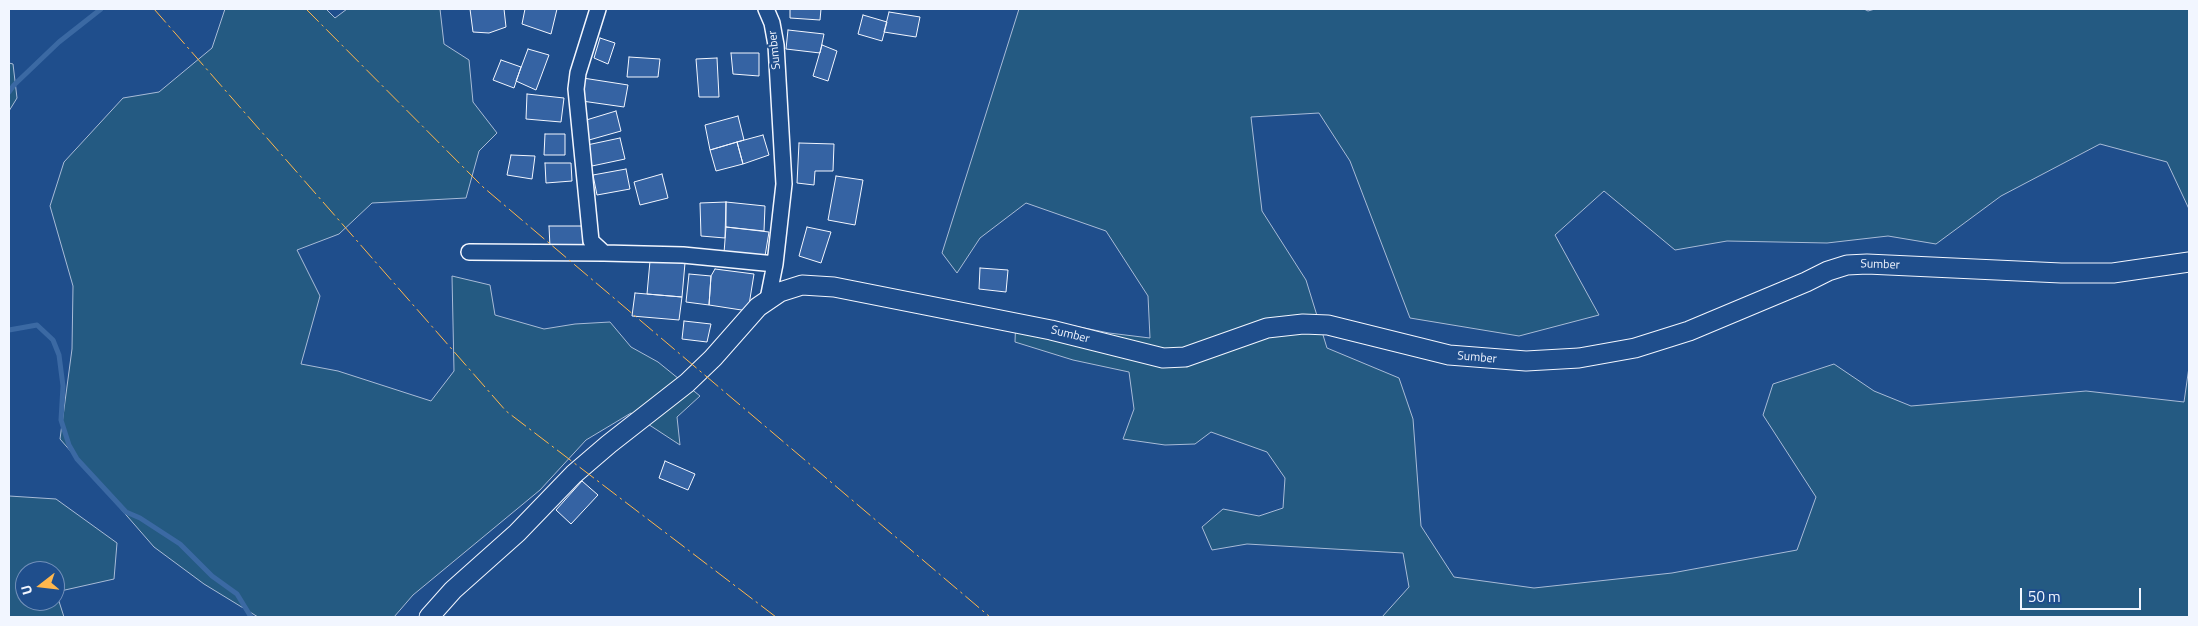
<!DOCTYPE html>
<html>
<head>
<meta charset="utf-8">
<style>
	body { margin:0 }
	#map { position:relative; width:2198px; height:626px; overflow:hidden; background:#1f4e8c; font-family:"Titillium Web",sans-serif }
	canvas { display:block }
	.frame { position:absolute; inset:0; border:10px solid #f2f6ff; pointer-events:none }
	.north { position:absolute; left:15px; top:561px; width:50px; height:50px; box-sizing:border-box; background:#1f4e8c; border:1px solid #7391ba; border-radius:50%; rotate:254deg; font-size:14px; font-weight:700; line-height:20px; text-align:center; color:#f2f6ff }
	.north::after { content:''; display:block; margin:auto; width:18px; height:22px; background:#ffb74d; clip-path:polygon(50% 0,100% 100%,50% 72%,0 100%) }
	.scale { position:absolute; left:2020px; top:588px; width:121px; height:22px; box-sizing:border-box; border:2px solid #f2f6ff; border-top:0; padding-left:6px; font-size:15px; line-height:18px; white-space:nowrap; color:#f2f6ff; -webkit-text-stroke:4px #1f4e8c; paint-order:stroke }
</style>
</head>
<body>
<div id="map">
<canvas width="2198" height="626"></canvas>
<div class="frame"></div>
<div class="north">U</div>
<div class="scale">50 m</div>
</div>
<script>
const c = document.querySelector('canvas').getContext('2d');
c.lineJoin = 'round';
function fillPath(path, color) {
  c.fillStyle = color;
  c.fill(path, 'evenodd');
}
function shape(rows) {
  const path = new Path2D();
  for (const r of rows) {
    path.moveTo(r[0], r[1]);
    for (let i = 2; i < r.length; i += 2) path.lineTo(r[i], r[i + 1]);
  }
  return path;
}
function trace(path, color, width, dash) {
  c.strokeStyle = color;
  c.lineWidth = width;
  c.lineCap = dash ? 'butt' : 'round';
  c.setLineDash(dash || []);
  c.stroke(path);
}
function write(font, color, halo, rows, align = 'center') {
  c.font = font + ' "Titillium Web",sans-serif';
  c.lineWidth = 4;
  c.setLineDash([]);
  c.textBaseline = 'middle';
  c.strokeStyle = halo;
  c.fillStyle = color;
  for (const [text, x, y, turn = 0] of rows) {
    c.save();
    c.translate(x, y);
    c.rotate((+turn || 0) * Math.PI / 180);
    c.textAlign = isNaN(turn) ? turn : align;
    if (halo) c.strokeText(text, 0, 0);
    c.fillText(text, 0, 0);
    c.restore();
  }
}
const green = shape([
	[225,9,326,9,335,18,347,9,440,9,444,44,469,60,473,102,497,133,479,151,466,198,372,203,339,234,297,250,320,296,301,364,338,371,431,401,454,371,452,276,490,285,495,315,544,329,575,324,610,322,631,347,658,362,700,396,677,417,680,445,631,413,586,440,540,490,413,595,394,617,258,617,204,584,154,547,60,439,72,349,73,286,50,206,64,162,123,98,159,92,212,48,225,9],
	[1019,9,1864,9,1868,11,1875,9,2189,9,2189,209,2167,162,2100,144,2001,196,1936,244,1888,236,1827,243,1727,241,1675,250,1604,191,1555,235,1599,315,1519,336,1410,318,1350,161,1319,113,1251,117,1262,211,1306,280,1327,348,1399,378,1413,419,1421,526,1454,577,1534,588,1672,573,1797,550,1816,497,1763,415,1773,384,1834,364,1874,391,1911,406,2086,391,2184,402,2189,367,2189,617,1382,617,1409,587,1403,553,1247,544,1212,550,1202,527,1223,509,1259,516,1283,508,1285,478,1267,452,1211,432,1195,444,1165,445,1123,439,1134,409,1129,372,1073,360,1015,342,1016,314,1109,333,1150,338,1148,296,1106,231,1026,203,980,238,957,273,942,253,1019,9],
	[9,63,13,64,17,98,9,111,9,63],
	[9,496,56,499,117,543,114,579,56,592,64,617,9,617,9,496],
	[25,571,55,571,55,601,25,601,25,571]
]);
fillPath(green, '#245a82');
trace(green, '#a8bbd7', 1);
trace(shape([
	[9,92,14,85,59,42,101,9],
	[9,330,37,325,53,340,59,355,63,386,61,420,69,445,77,459,126,512,140,518,180,544,212,576,237,594,251,617]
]), '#3b69a3', 5);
const building = shape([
	[470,9,504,9,506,27,489,33,473,32,470,9],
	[525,9,557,9,551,34,522,24,525,9],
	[790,9,821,9,820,20,790,18,790,9],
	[889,12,920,17,916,37,884,32,889,12],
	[863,15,887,22,882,41,858,34,863,15],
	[788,30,824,34,820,53,786,49,788,30],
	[600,38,615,43,608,64,594,58,600,38],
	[822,45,837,51,828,81,813,76,822,45],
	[528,49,549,55,536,90,516,81,528,49],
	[731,53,759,53,759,76,733,74,731,53],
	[629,57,660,59,658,77,627,77,629,57],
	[717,58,719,97,699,97,696,59,717,58],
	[501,60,521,67,514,88,493,80,501,60],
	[583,78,628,85,624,107,582,101,583,78],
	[527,94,564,98,561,122,526,119,527,94],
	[616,111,621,131,589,140,583,121,616,111],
	[738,116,744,140,710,150,705,125,738,116],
	[545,134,565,134,565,155,544,155,545,134],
	[763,135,769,155,743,164,737,142,763,135],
	[620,138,625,159,592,166,587,145,620,138],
	[737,142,743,164,716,171,710,150,737,142],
	[799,143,834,144,833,171,815,171,814,185,797,183,799,143],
	[511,155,535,156,532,179,507,175,511,155],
	[545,163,571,163,572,181,546,183,545,163],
	[626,169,630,189,597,195,593,175,626,169],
	[662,174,668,198,640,205,634,182,662,174],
	[836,176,863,180,855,225,828,220,836,176],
	[726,202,725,238,701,236,700,203,726,202],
	[726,202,765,206,764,231,726,227,726,202],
	[549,226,583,226,583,246,550,247,549,226],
	[726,227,769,232,765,256,724,253,726,227],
	[807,227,831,232,821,263,799,256,807,227],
	[650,261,685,263,682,297,647,294,650,261],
	[980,268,1008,270,1006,292,979,289,980,268],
	[715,269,754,274,748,311,709,305,711,276,715,269],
	[689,274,711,276,709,305,686,302,689,274],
	[635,293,682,297,679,320,632,316,635,293],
	[684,321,711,324,707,342,682,339,684,321],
	[665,461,695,474,688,490,659,478,665,461],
	[582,481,598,495,571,524,556,510,582,481]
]);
fillPath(building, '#3563a3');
trace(building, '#f2f6ff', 1);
const minor = shape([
	[598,9,578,73,576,89,591,241,604,253,683,255,775,264],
	[766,9,772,23,776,45,784,184,775,264,768,299],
	[469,252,604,253]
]);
const tertiary = shape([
	[429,617,453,590,517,533,574,474,609,444,687,383,713,358,758,307,780,292,802,285,834,287,1051,330,1163,358,1185,357,1267,328,1303,324,1328,325,1449,355,1526,361,1579,358,1635,348,1689,331,1806,282,1828,271,1847,265,1867,264,2061,273,2113,273,2189,262]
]);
trace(minor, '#f2f6ff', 18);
trace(tertiary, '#f2f6ff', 21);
trace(minor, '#1f4e8c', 15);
trace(tertiary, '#1f4e8c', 19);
trace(shape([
	[154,9,506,411,776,617],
	[306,9,483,187,990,617]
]), '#ffb74d', 1, [18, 4, 2.5, 4]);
write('12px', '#f2f6ff', '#1f4e8c', [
	["Sumber",775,50,-96],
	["Sumber",1880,265,2],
	["Sumber",1070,335,14],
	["Sumber",1477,358,5]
]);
</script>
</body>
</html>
